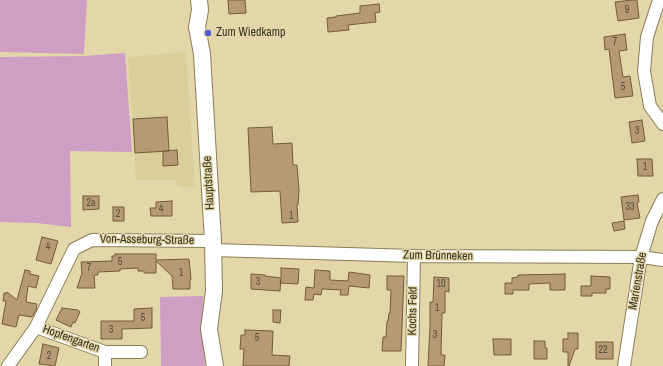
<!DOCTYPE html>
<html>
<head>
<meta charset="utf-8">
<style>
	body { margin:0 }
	canvas { display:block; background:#e3d7aa }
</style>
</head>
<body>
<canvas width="663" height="366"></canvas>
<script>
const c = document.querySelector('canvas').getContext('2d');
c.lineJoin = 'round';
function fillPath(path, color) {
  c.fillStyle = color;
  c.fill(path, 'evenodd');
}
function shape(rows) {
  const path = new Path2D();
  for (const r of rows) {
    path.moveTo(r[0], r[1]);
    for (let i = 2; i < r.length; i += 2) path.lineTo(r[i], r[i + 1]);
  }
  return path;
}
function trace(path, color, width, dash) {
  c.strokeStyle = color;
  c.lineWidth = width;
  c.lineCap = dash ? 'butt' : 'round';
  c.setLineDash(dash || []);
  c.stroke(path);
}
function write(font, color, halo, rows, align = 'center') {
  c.font = font + ' "Archivo Narrow",sans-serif';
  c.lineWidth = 3;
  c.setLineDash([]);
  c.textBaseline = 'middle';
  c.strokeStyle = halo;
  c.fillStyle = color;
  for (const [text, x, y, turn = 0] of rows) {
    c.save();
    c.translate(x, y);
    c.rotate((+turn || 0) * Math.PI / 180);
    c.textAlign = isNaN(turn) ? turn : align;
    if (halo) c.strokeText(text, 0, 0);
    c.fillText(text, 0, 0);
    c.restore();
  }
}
fillPath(shape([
	[186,52,195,187,178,187,175,180,136,180,128,57]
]), '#dcce9a');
fillPath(shape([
	[0,0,87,0,84,54,0,52],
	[125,53,132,152,70,151,71,227,36,223,0,222,0,57,84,56],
	[203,296,205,366,161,366,160,297]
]), '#cf9fc3');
const building = shape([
	[228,0,245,0,246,13,229,14,228,0],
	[632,0,637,0,639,18,618,21,615,2,632,0],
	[379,4,380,12,375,13,376,22,348,25,349,30,328,32,327,18,336,17,336,16,360,13,360,6,379,4],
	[625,34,627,50,619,51,623,77,630,76,633,96,615,98,609,49,605,50,604,37,625,34],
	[167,117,169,151,135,153,133,119,167,117],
	[642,120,645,141,632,143,629,122,642,120],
	[272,127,273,144,292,143,293,165,297,165,299,190,298,205,297,205,298,222,282,223,280,191,251,192,248,128,272,127],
	[177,150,178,165,163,166,163,151,177,150],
	[637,159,652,159,653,176,638,176,637,159],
	[638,195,639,202,637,203,640,218,624,220,621,197,638,195],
	[83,196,99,196,99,209,83,210,83,196],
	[172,201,172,216,151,216,150,208,156,208,156,202,172,201],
	[113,207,124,207,124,221,113,221,113,207],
	[624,221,625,229,614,231,612,223,624,221],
	[42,237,58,241,51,264,36,260,42,237],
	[115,254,156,254,156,260,189,259,191,279,190,281,190,289,173,289,172,276,156,261,156,273,144,273,144,271,138,271,138,268,120,269,120,271,98,272,98,275,94,275,95,288,77,288,82,273,81,262,112,261,112,256,115,256,115,254],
	[281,268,299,269,298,284,280,283,281,279,280,291,251,289,251,274,265,275,265,276,281,278,281,268],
	[25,270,30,271,30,274,39,276,36,288,28,286,26,302,37,304,36,310,32,317,19,315,16,327,2,324,6,301,3,301,4,293,7,293,7,292,17,300,25,270],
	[315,270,330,271,330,280,348,281,349,272,370,275,369,288,349,286,348,295,340,295,341,290,322,289,321,295,314,294,313,300,305,300,306,287,314,288,315,270],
	[565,274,565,290,550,290,550,283,529,284,529,290,513,290,513,294,505,294,505,283,512,283,512,278,518,277,518,275,565,274],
	[387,276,404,276,401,351,382,351,383,337,386,337,387,321,388,321,389,313,390,313,391,290,387,290,387,276],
	[591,276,610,277,610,289,606,289,606,293,592,293,592,296,581,296,581,286,591,286,591,276],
	[434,277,449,278,449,292,445,291,445,313,442,313,441,355,445,355,444,366,428,366,430,326,430,302,433,302,434,277],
	[62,308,78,310,80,312,75,323,73,322,71,327,56,320,62,308],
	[152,308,152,328,122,329,122,339,101,339,101,321,134,321,134,309,152,308],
	[273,310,281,310,280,323,273,322,273,310],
	[245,330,273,331,272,355,290,356,289,366,243,366,244,349,240,349,241,335,245,335,245,330],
	[568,333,578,333,578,349,575,349,569,366,568,366,568,352,563,352,563,339,568,339,568,333],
	[493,339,511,339,511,355,494,355,493,339],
	[534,341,545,341,545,348,547,348,547,359,534,359,534,341],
	[596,342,613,342,613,359,596,359,596,342],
	[43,344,59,348,55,366,39,364,43,344]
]);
fillPath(building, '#b59a75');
trace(building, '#745b38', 1);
const street = shape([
	[659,0,647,37,644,71,650,106,663,124],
	[213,250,414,256,641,257,663,260],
	[36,327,105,352,105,366],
	[105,352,141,352],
	[8,366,36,327,74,249,92,240,213,241],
	[412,366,414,256],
	[624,366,641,257,652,221,663,199]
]);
const secondary = shape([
	[199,0,200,10,197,27,202,54,213,241,214,291,209,329,215,366]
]);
trace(street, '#897e54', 14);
trace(secondary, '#897e54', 18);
trace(street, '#fff', 12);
trace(secondary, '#fff', 16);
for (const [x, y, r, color] of [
	[208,33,4,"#525cd3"]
]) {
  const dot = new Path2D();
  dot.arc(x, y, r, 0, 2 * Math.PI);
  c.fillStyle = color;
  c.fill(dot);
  trace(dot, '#e3d7aa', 1.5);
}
write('10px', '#584e38', null, [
	["9",627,10],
	["7",615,42],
	["5",623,87],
	["3",637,131],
	["1",645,167],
	["2a",91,203],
	["33",630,207],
	["4",161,209],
	["2",118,214],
	["1",291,216],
	["4",48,247],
	["5",120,262],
	["7",89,268],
	["1",181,273],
	["3",258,282],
	["10",441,284],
	["1",437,308],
	["5",143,318],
	["3",111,330],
	["3",435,335],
	["5",257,338],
	["22",603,350],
	["2",49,356]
]);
write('12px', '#393523', '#e3d7aa', [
	["Zum Wiedkamp",216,33]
], 'left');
write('12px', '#393523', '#e3d7aa', [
	["Hauptstraße",209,183,-93],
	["Von-Asseburg-Straße",147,240,1],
	["Zum Brünneken",438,256,1],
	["Marienstraße",638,281,-80],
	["Kochs Feld",413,311,-89],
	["Hopfengarten",71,339,20]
]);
</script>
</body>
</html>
